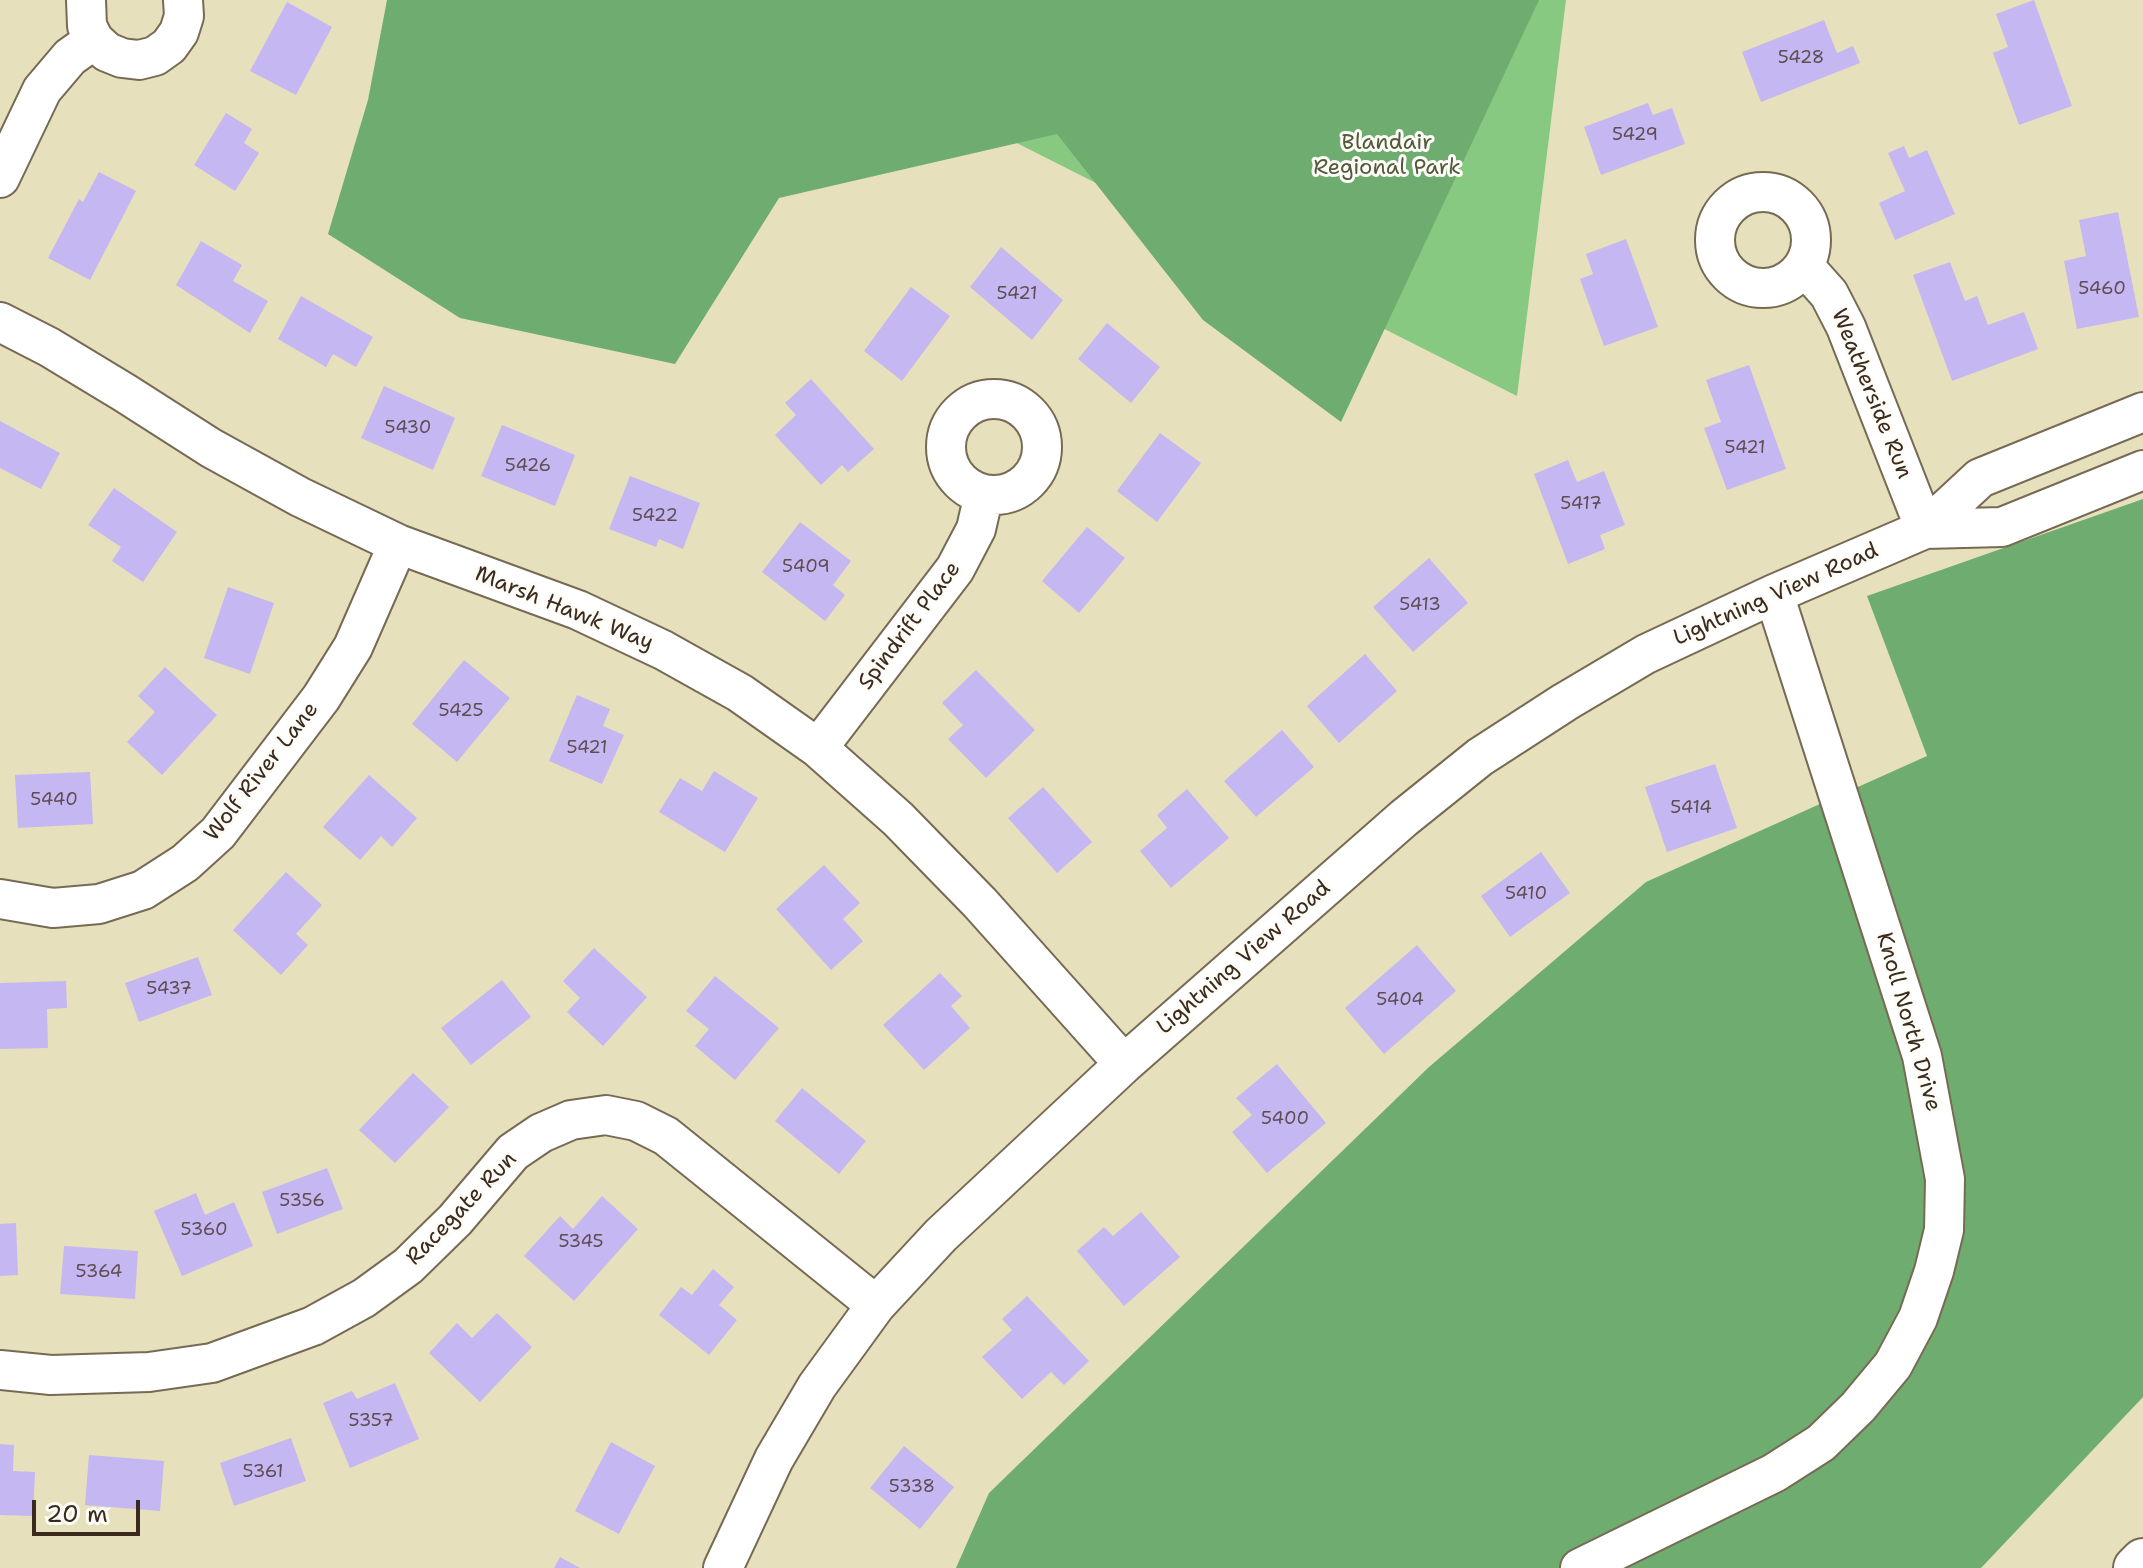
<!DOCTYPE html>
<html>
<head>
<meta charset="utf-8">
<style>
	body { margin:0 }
	#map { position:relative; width:2143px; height:1568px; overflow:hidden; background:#e7e0bc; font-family:"Shantell Sans",sans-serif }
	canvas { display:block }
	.scale { position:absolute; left:32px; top:1500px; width:108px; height:36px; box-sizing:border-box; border:4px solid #3b2a1e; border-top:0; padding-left:10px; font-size:24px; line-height:28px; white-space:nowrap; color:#3b2a1e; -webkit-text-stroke:6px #fdfcf7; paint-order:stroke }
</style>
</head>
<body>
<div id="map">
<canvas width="2143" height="1568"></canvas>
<div class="scale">20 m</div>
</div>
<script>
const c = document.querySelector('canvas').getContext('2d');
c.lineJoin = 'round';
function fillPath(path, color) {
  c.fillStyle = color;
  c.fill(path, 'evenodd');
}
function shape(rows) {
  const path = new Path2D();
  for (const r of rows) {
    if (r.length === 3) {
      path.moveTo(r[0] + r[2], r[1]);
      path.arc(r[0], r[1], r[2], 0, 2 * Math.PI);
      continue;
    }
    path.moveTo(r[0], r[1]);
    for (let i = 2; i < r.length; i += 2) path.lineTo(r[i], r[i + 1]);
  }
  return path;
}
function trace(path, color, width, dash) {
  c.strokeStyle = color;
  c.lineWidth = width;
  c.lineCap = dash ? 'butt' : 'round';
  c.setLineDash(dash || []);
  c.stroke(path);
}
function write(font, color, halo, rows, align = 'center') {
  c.font = font + ' "Shantell Sans",sans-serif';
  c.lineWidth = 6;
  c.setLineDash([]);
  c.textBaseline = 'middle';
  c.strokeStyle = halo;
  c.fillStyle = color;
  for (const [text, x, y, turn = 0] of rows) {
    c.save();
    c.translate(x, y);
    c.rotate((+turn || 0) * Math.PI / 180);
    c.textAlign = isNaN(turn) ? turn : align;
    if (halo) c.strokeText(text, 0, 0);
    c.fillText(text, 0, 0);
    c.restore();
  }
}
fillPath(shape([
	[734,0,1566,0,1517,396]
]), '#88c981');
fillPath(shape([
	[387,0,1539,0,1341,422,1203,320,1057,134,779,198,675,364,460,318,328,234,368,100],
	[2143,499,2143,1397,1981,1568,956,1568,989,1493,1429,1067,1646,882,1927,756,1867,596]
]), '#6ead6f');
fillPath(shape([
	[2034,0,2072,106,2019,125,1993,53,2008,47,1996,14],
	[287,2,332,27,296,95,250,71],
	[1824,20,1837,53,1853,46,1860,63,1761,102,1742,52],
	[1648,103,1653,115,1672,108,1685,144,1601,175,1584,127],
	[226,113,252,129,244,143,259,153,235,191,194,165],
	[1904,146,1909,158,1927,150,1955,214,1895,240,1879,203,1905,191,1888,153],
	[99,172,136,191,90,280,48,258,79,199,83,202],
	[2118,212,2139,317,2077,329,2064,261,2086,256,2079,220],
	[1626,239,1658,327,1604,346,1580,279,1593,274,1586,254],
	[201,241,242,265,233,281,268,301,250,333,176,285],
	[1001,247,1063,300,1032,340,970,287],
	[1950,262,1965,301,1977,296,1988,325,2024,312,2038,349,1952,381,1913,275],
	[911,287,950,316,902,381,864,351],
	[301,296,373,337,356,367,333,354,326,367,278,339],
	[1107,323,1160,367,1131,403,1078,359],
	[1749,365,1786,469,1727,490,1704,428,1721,422,1706,380],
	[811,379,874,449,848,472,842,465,821,485,775,435,796,415,785,403],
	[384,386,455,418,433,470,361,438],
	[0,421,60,453,41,489,0,468],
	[502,425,575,455,555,506,481,476],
	[1160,433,1201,463,1157,522,1117,491],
	[1568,460,1577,482,1604,471,1625,525,1600,535,1605,549,1568,564,1534,474],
	[630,476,700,503,683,549,659,539,656,547,609,529],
	[114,488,177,532,143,582,112,561,121,547,88,525],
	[800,522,851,561,833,585,845,595,825,621,762,572],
	[1087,527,1125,558,1079,613,1042,581],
	[1429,558,1468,603,1413,652,1373,607],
	[228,587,274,603,250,674,204,658],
	[1365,654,1397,691,1339,743,1307,706],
	[464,660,510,698,457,762,412,724],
	[165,667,217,715,162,775,127,742,155,712,138,696],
	[976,670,1035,730,986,778,948,739,963,725,942,703],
	[577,695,610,709,603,726,624,735,602,784,549,761],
	[1282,730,1314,767,1256,817,1224,781],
	[1715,764,1737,828,1667,852,1645,787],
	[714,771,758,798,725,852,659,812,680,778,702,791],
	[90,772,93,824,18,828,15,775],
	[369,775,417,818,392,847,381,836,360,860,323,827],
	[1043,787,1092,842,1057,873,1008,818],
	[1187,789,1229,838,1171,888,1140,851,1167,828,1157,815],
	[1541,852,1570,893,1510,937,1481,896],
	[824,865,860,903,843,919,863,941,831,970,776,909],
	[286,872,322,905,296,934,308,945,281,975,233,930],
	[1417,945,1456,991,1384,1054,1345,1008],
	[594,948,647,997,603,1046,567,1012,580,998,563,981],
	[198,957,212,995,139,1022,125,983],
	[940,973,962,996,951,1006,970,1028,924,1070,883,1025],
	[715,976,779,1028,735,1080,695,1046,709,1029,686,1011],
	[502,980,531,1017,471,1065,441,1028],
	[66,981,67,1008,47,1009,48,1048,0,1049,0,983],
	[1277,1064,1326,1123,1267,1173,1232,1132,1252,1115,1236,1098],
	[413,1073,449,1107,395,1163,359,1130],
	[802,1088,866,1141,839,1174,775,1121],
	[327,1168,343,1209,277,1234,262,1192],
	[196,1193,205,1215,234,1202,253,1246,182,1276,154,1211],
	[602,1196,638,1229,574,1301,524,1256,560,1216,573,1229],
	[1141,1212,1180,1257,1124,1306,1077,1251,1104,1227,1113,1236],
	[16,1223,18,1275,0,1276,0,1224],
	[64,1246,138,1251,135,1299,60,1294],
	[713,1269,734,1287,719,1305,737,1320,709,1355,659,1315,681,1287,692,1295],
	[1027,1296,1089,1361,1064,1385,1051,1372,1022,1399,982,1357,1012,1330,1002,1319],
	[497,1313,532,1347,480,1402,429,1353,457,1323,472,1338],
	[395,1383,419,1439,350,1468,323,1403,352,1391,357,1399],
	[291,1438,306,1481,234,1506,220,1463],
	[611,1442,655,1466,619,1534,575,1511],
	[0,1444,14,1445,13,1471,35,1472,33,1516,0,1515],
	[904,1446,954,1487,920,1529,870,1488],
	[89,1455,164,1461,160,1511,85,1505],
	[560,1557,580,1568,554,1568]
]), '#c5b7f1');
const minor = shape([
	[86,0,87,26,94,40,107,52,122,58,139,60,155,56,169,46,179,32,184,16,183,0],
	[0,178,42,90,70,57,94,40],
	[1763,240,48],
	[1804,266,1829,294,1846,327,1925,529],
	[0,322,49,347,125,393,211,448,300,497,398,544,578,610,663,650,740,693,818,748,898,819,980,903,1124,1064],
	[994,447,48],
	[1925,529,2002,527,2143,470],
	[818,748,955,569,976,529,984,494],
	[0,899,53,908,99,904,143,890,185,863,218,833,321,698,353,647,398,544],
	[0,1370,51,1375,149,1372,212,1363,313,1326,364,1298,408,1266,455,1220,513,1152,541,1133,571,1120,606,1115,636,1121,666,1136,876,1305],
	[723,1568,774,1459,817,1386,876,1305,941,1235,1124,1064,1404,818,1480,757,1565,702,1646,654,1774,594,1925,529,1980,478,2143,412],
	[1580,1568,1774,1473,1821,1443,1858,1407,1893,1365,1918,1318,1934,1271,1944,1230,1945,1179,1922,1056,1774,594]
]);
const major = shape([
	[2136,1568,2143,1561]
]);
trace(minor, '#776a55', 42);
trace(major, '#776a55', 48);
trace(minor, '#fff', 38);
trace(major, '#fff', 44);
write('18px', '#5e4d53', null, [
	["5428",1801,58],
	["5429",1635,135],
	["5460",2102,289],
	["5421",1017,294],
	["5430",408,428],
	["5421",1745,448],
	["5426",528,466],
	["5417",1581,504],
	["5422",655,516],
	["5409",806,567],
	["5413",1420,605],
	["5425",461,711],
	["5421",587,748],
	["5440",54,800],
	["5414",1691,808],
	["5410",1526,894],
	["5437",169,989],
	["5404",1400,1000],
	["5400",1285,1119],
	["5356",302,1201],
	["5360",204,1230],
	["5345",581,1242],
	["5364",99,1272],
	["5357",371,1421],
	["5361",263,1472],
	["5338",912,1487]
]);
write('22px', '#525a3c', '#fdfcf7', [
	["Blandair",1387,143],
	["Regional Park",1387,168]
]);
write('22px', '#3b2a1e', '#fdfcf7', [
	["Weatherside Run",1871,394,68],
	["Lightning View Road",1776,595,-24],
	["Marsh Hawk Way",564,609,22],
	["Spindrift Place",910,626,-53],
	["Wolf River Lane",262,772,-52],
	["Lightning View Road",1244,958,-41],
	["Knoll North Drive",1908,1022,74],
	["Racegate Run",462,1209,-46]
]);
</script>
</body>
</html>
